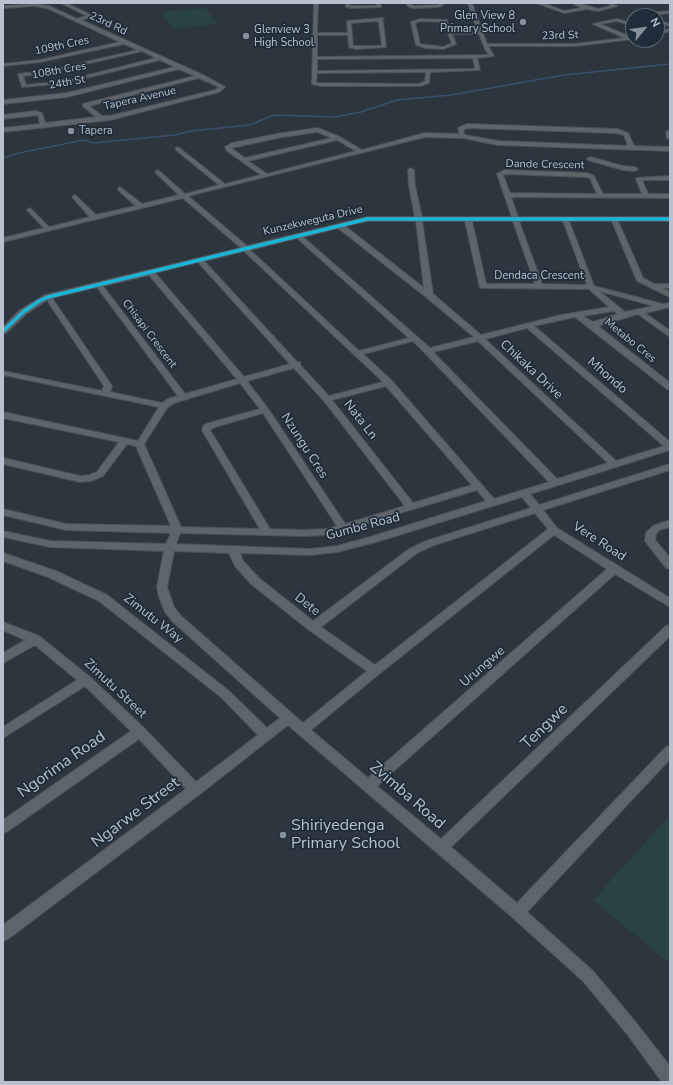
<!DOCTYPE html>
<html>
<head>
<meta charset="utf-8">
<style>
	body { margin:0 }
	#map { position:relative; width:673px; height:1085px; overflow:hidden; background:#2d353e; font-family:"Nunito Sans",sans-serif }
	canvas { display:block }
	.frame { position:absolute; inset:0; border:4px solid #b8c2ce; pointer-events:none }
	.north { position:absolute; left:625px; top:8px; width:40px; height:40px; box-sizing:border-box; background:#1f2c3a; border:1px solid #5c6875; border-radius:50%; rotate:61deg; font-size:11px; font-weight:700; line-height:16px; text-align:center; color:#b8c2ce }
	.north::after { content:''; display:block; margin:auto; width:14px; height:18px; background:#87919c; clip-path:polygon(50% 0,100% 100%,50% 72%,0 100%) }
</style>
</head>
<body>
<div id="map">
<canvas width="673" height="1085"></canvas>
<div class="frame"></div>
<div class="north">N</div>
</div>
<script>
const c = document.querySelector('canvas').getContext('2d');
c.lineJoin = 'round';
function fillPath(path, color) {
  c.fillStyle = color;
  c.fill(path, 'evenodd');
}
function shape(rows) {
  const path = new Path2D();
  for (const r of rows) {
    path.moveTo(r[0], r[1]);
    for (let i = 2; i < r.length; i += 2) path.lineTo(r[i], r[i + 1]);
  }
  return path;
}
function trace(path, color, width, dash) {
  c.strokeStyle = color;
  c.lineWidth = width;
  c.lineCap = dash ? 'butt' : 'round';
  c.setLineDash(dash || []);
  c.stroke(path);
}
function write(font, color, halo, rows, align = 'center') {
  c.font = font + ' "Nunito Sans",sans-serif';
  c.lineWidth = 3.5;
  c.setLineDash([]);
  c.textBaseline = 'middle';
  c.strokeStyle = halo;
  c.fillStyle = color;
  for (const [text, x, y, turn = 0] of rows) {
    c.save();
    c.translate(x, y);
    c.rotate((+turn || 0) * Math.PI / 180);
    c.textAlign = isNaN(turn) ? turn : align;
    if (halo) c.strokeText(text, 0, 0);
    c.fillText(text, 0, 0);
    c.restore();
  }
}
fillPath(shape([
	[205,8,219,24,173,29,161,12],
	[670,815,670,964,593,900]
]), '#294345');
trace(shape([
	[3,158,19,153,84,140,93,143,175,135,191,131,250,125,274,115,335,117,361,112,397,100,451,95,564,75,670,64]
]), '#39516a', 1.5);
const minor = shape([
	[61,3,66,3,93,16,81,20,203,75,225,87,219,92,110,120,3,132,3,128,40,124,38,115,3,119,3,115,35,111,42,113,45,123,96,117,83,106,83,104,195,76,179,69,67,97,3,104,3,100,67,93,175,67,160,60,65,83,22,87,18,74,51,70,138,50,124,44,40,62,3,66,3,64,40,60,120,42,47,8,34,6,3,8,3,6,34,4,49,6,77,19,87,16,61,3],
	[142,51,156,58,65,81,26,85,23,76,51,72,142,51],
	[199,78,219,87,215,90,110,116,102,116,89,106,199,78],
	[314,3,318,3,317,33,348,33,347,21,382,18,384,19,381,20,383,22,386,47,356,49,349,47,348,35,317,35,317,57,489,55,485,49,479,34,452,34,456,44,443,49,425,48,416,45,411,22,420,19,447,20,451,32,478,32,468,3,472,3,487,44,575,44,625,38,593,24,617,19,633,24,633,26,617,21,600,24,631,37,633,37,633,39,575,46,488,46,494,56,477,58,480,70,430,72,429,83,420,86,321,86,312,84,314,3],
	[377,21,379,23,382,46,353,46,351,23,377,21],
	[420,21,443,22,452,43,443,47,420,44,415,23,420,21],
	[473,58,475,68,473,69,317,71,317,59,473,58],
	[426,72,425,81,419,84,316,83,317,73,426,72],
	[346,3,350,3,349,5,352,6,377,6,376,3,380,3,381,7,352,8,346,7,346,3],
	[406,3,410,3,414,6,438,5,439,3,443,3,443,5,438,7,414,8,409,7,406,3],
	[537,3,543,3,564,11,582,8,572,3,578,3,598,9,611,6,609,4,610,3,617,6,598,11,587,9,564,13,537,3],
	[670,11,670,13,644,16,658,12,670,11],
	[657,20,670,24,670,26,657,22,657,20],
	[670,29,670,31,657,34,657,32,670,29],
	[467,124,617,129,628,133,634,146,670,147,670,151,498,145,463,138,425,137,188,196,247,246,367,217,415,217,409,186,408,170,411,168,414,170,415,186,422,217,512,217,497,174,505,170,587,173,594,176,603,194,642,194,636,179,637,178,670,176,670,180,642,180,648,194,670,194,670,198,511,197,518,217,670,217,670,221,618,221,643,278,654,284,670,284,670,288,663,288,670,292,670,297,637,281,612,221,569,221,594,286,663,304,670,303,670,307,645,313,670,331,670,337,638,314,598,326,670,383,670,389,667,389,575,317,534,326,670,442,670,450,530,494,539,505,670,464,670,470,543,510,557,528,670,598,670,607,615,574,377,786,441,839,666,626,670,625,670,636,451,847,517,903,666,747,670,746,670,759,527,912,593,971,637,1024,670,1066,670,1082,662,1082,627,1034,583,981,512,917,288,725,200,794,8,939,3,941,3,925,186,789,139,739,8,831,3,833,3,820,131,731,85,686,3,738,3,727,77,680,35,645,3,663,3,653,25,640,3,630,3,622,39,636,90,677,144,728,196,782,258,735,221,697,99,601,48,577,3,561,3,553,56,571,107,595,229,691,267,728,280,718,173,622,165,612,159,597,157,587,164,551,50,547,3,537,3,531,50,541,166,544,171,533,66,530,3,515,3,509,66,524,171,526,136,446,127,444,103,476,91,481,80,482,3,464,3,458,80,476,89,475,97,472,119,442,3,418,3,412,138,441,159,407,3,375,3,371,102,391,104,386,47,300,26,314,6,333,3,333,3,327,20,310,45,295,241,248,183,198,3,242,3,238,44,228,27,210,30,208,49,227,90,217,73,198,73,196,75,195,96,215,136,206,118,190,118,188,120,187,142,204,179,195,156,173,155,172,158,170,185,194,219,185,176,150,176,148,178,147,225,184,261,175,227,151,225,147,232,143,282,133,318,128,340,137,362,150,425,133,460,134,458,128,467,124],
	[468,128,616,133,624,135,628,146,498,141,465,135,463,130,468,128],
	[317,132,332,138,245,158,231,148,282,137,317,132],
	[337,140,356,151,267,174,248,161,337,140],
	[506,174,586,177,590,178,597,194,510,193,503,175,506,174],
	[367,221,416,221,424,288,345,226,367,221],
	[422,221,465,221,480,288,589,289,609,307,561,315,481,335,433,294,422,221],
	[472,221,513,221,535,284,486,284,472,221],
	[519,221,563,221,587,285,542,284,519,221],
	[338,228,426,297,474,337,430,348,303,237,338,228],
	[297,238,409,338,359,351,250,250,297,238],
	[244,251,379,378,383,382,329,396,300,365,300,362,297,362,204,261,244,251],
	[198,262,290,364,244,377,155,273,198,262],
	[149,275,237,379,185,394,103,286,149,275],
	[97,287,178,396,168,399,162,403,110,392,112,386,52,298,97,287],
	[599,291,654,306,625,312,599,291],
	[614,311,618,314,593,322,583,316,614,311],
	[527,328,664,446,616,461,485,339,527,328],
	[413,341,425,353,549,482,494,499,392,381,363,354,413,341],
	[478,341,608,463,557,479,433,352,478,341],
	[294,368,324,401,405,506,345,524,269,410,247,381,294,368],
	[240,383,260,409,209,423,204,425,202,430,260,529,181,527,144,444,167,408,174,403,240,383],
	[386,386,472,485,413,503,332,400,386,386],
	[263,413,337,526,327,529,303,530,270,529,210,430,215,427,263,413],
	[477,490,486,501,370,537,337,546,310,549,176,544,180,533,303,536,327,535,477,490],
	[522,497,531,508,426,541,409,549,313,621,259,578,243,561,240,553,310,555,337,552,376,542,522,497],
	[535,513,548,529,375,665,321,627,417,553,434,545,535,513],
	[554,535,607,569,368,778,311,730,379,674,554,535],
	[174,551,229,553,235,566,251,584,309,630,367,671,303,723,181,616,174,607,167,587,174,551],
	[669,130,670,130,670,140,667,138,666,132,669,130],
	[590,157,623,166,635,167,638,169,635,171,623,170,588,160,587,159,590,157],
	[670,520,670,527,659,530,656,534,655,540,670,558,670,569,666,568,645,541,646,533,653,526,670,520]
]);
trace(minor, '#4c5158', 2);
fillPath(minor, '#5d646b');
trace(shape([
	[3,331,23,312,39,301,48,297,367,219,670,219]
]), '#1ab6d8', 3.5);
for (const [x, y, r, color] of [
	[523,22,4,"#87919c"],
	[246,36,4,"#87919c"],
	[71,131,4,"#87919c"],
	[283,835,4,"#87919c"]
]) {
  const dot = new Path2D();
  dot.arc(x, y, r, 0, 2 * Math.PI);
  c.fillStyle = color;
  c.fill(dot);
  trace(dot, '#1f2c3a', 1.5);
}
write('11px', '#b8c2ce', '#1f2c3a', [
	["Glen View 8",515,16,"right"],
	["Primary School",515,29,"right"],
	["Glenview 3",254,30],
	["High School",254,43],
	["Tapera",79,131]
], 'left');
write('11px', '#b8c2ce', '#1f2c3a', [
	["23rd Rd",108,24,25],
	["23rd St",560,36,-2],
	["109th Cres",62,46,-12],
	["108th Cres",59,71,-10],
	["24th St",67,83,-10],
	["Tapera Avenue",140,99,-13],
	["Dande Crescent",545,165,1],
	["Kunzekweguta Drive",313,221,-13],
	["Dendaca Crescent",539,276],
	["Chisapi Crescent",149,334,53],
	["Metabo Cres",630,341,39]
]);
write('13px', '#b8c2ce', '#1f2c3a', [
	["Chikaka Drive",531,370,43],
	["Mhondo",607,376,41],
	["Nata Ln",360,420,52],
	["Nzungu Cres",304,446,57],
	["Gumbe Road",363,527,-15],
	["Vere Road",599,542,33],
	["Dete",307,605,38],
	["Zimutu Way",153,619,38],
	["Urungwe",483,667,-41],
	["Zimutu Street",115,689,43]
]);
write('16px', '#b8c2ce', '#1f2c3a', [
	["Tengwe",545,727,-44],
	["Ngorima Road",62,765,-35],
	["Zvimba Road",407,796,41],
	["Ngarwe Street",136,813,-37]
]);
write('16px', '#b8c2ce', '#1f2c3a', [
	["Shiriyedenga",291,826],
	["Primary School",291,844]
], 'left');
</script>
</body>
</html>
